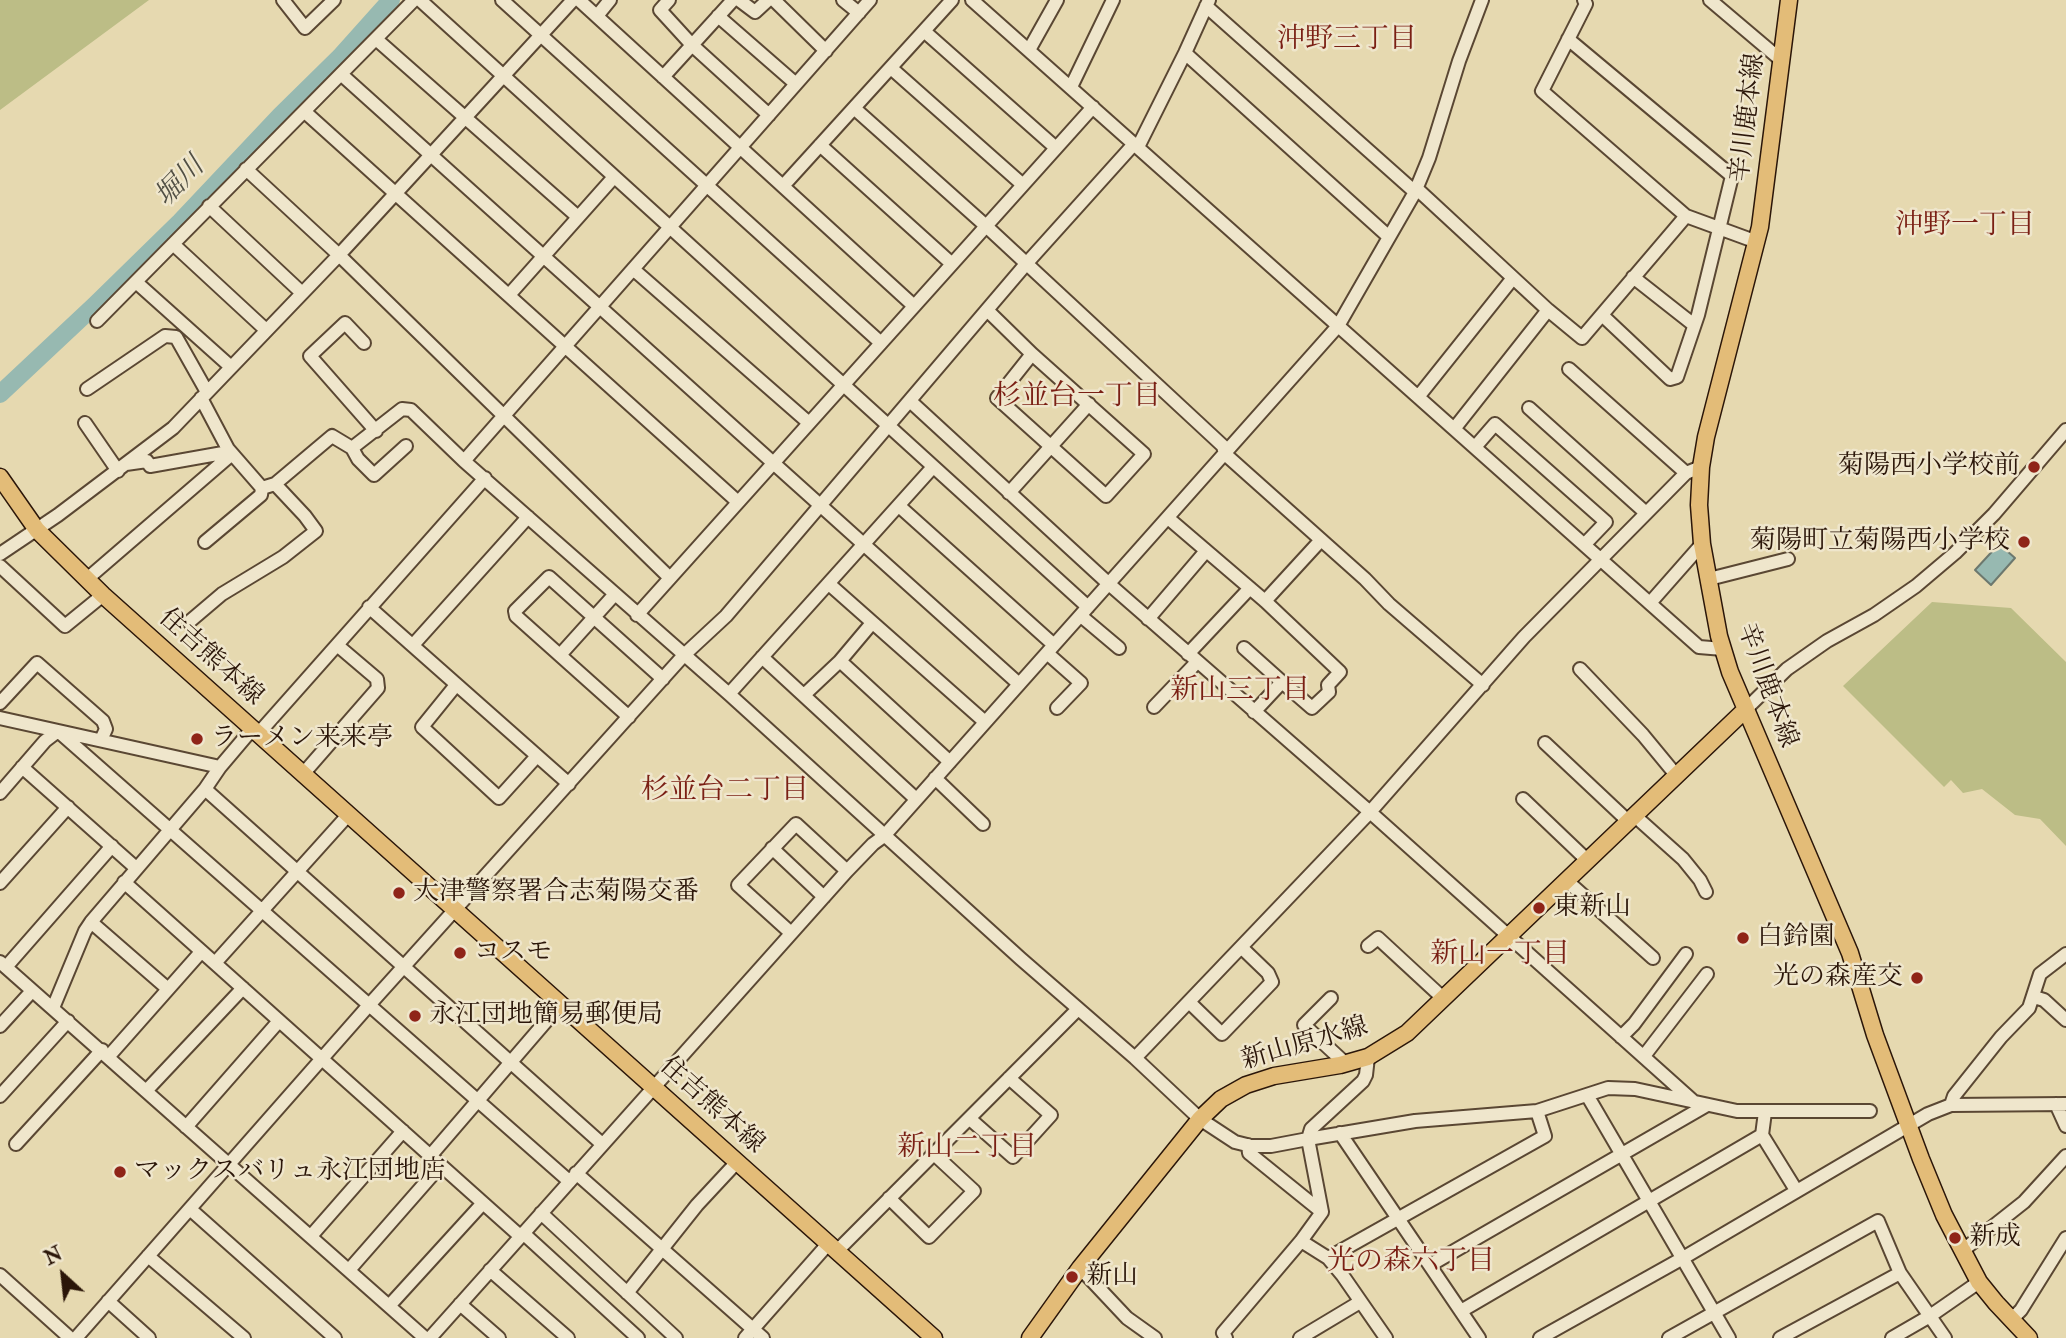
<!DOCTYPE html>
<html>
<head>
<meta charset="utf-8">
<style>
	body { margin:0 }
	#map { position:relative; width:2066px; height:1338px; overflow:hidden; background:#e6d9b0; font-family:"IM FELL Double Pica",serif }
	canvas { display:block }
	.north { position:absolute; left:28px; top:1240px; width:70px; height:70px; -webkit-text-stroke:5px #efe6cc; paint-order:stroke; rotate:333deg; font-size:19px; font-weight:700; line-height:28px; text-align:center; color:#2b1609 }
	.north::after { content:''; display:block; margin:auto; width:24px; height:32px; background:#2b1609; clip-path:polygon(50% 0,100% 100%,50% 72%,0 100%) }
</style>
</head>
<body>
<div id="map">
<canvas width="2066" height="1338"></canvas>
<div class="north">N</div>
</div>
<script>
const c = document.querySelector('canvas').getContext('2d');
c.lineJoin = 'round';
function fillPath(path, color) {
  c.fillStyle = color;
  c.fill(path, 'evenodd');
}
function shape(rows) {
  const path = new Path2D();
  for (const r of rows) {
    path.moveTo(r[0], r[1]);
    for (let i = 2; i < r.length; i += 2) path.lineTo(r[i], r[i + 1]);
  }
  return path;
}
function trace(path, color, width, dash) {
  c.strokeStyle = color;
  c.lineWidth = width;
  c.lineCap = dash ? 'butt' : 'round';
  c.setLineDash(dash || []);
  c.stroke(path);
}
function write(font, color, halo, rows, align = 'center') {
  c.font = font + ' "IM FELL Double Pica","Noto Serif JP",serif';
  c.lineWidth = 5;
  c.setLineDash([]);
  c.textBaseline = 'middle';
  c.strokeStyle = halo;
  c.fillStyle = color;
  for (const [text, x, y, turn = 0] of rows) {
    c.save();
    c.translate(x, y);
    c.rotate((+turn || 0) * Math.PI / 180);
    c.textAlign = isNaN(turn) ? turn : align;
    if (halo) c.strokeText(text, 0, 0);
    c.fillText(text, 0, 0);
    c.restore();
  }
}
fillPath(shape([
	[0,0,149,0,0,110],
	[1932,602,2011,608,2066,662,2066,846,2040,819,2015,815,1982,789,1963,793,1951,780,1944,787,1843,686]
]), '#bcbd86');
const water = shape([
	[1999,544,2015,558,1991,585,1975,570,1999,544]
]);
fillPath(water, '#97b9b1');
trace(water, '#6c786e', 2);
trace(shape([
	[0,394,95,305,180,222,280,116,340,57,391,0]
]), '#97b9b1', 18);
const minor = shape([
	[283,0,305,28,334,0],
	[420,0,1088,607],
	[502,0,881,343],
	[579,0,914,306],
	[669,0,660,10,692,45,769,115],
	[739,0,755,12,768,0],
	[774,0,826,51],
	[843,0,859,13],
	[972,0,1699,647,1723,649],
	[1584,0,1586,4,1542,91,1686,216,1757,242],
	[1710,0,1781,60],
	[1206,6,1415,192],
	[597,16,610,0],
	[718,16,796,84],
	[924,31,1056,148],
	[376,39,578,217],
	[1568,39,1732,176,1698,315,1677,377,1670,379,1602,315],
	[1029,50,1057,0],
	[1185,53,1389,237],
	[891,68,1023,185],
	[342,75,1019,684],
	[663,77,733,0],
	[1071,87,1113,0],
	[854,108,986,226,1223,446,1225,454,1365,579,1389,604,1483,685],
	[305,112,738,502],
	[820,145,952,264],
	[1138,147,1185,53,1209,0],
	[246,169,339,255,670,578],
	[783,186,952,0],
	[1416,188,1548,310,1454,429],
	[209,206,302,293],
	[173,244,266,330],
	[633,269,809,423],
	[1633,277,1694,325],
	[136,282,231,367],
	[509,295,614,177],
	[1548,310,1582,338,1686,216],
	[988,311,1032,354],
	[97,321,414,0],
	[364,343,345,323,310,356,376,431],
	[1032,354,1144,454,1106,496,997,398,1032,354],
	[1569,369,1686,473],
	[87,389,165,336,176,337,207,392],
	[1418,397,1513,278],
	[201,398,228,449],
	[910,401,1109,584,1370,812,1693,1101],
	[1529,408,1646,513],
	[85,423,118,471],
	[1475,447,1495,424,1606,522,1585,544],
	[352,448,358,459,374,475,406,446],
	[464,461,870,0],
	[126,464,147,461,150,466,223,453,228,449,262,488,275,484,332,436,352,448,402,409,411,410,464,461,729,694,1021,959,1135,1058,1200,1119,1235,1142,1251,1146,1271,1146,1308,1139,1311,1129,1363,1081,1366,1075,1368,1057],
	[1009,493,1089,404],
	[899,506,1054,645],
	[1168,518,1265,601,1340,672,1328,685,1329,692,1312,708,1282,682],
	[205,542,261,495,262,488],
	[0,554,58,515,173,428,339,255,573,0],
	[0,566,65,626,103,595],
	[87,579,232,454],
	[1709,579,1788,559],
	[829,584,985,722],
	[1265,601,1321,540],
	[1650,603,1702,544],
	[369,607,569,784],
	[637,615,1093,107],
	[1081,616,1119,648],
	[1148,619,1206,551],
	[189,622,222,594,283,557,316,531,305,516,275,484],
	[413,645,528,517],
	[1244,648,1282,682,1254,712],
	[1047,653,1081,683,1057,708],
	[1188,654,1250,588],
	[560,655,615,594],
	[762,657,916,799],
	[840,661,872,623],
	[1580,669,1643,735,1676,775],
	[456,685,422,727,499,798,537,756],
	[729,694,933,467],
	[804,695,840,661,950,762],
	[0,703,37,663,103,721,106,729,101,740],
	[1154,707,1197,662],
	[1745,710,1787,669,1827,641,1874,615,1916,586,1955,553,1994,514,2066,430],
	[629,717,516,616,515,611,549,577,663,679],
	[0,718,220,767],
	[58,731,569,1181],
	[258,734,485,478],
	[1545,743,1629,822],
	[22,767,136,868],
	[303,774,378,688,377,679,337,645],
	[935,778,983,824],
	[205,789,602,1144],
	[0,793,45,741,58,731],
	[1523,799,1588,861],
	[1635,816,1683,859,1700,880,1706,892],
	[772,848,824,897],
	[1567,881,1653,958],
	[124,882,520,1236],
	[0,883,68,807],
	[91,922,168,989],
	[791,933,738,885,796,824,847,871],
	[1368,946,1378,938,1444,999],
	[0,962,425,1338],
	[215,963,349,814],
	[6,967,112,846],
	[2034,997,2044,1000,2066,1020],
	[1331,998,1304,1025,1346,1064],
	[1189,1002,1222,1034,1272,982,1268,973,1241,947],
	[53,1008,85,931,91,922,205,789,220,767,253,728],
	[0,1026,32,991],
	[1621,1037,1634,1024,1686,954],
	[109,1056,201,952],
	[1644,1056,1707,974],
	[1135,1058,1370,812,1524,637,1686,473,1701,467],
	[146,1091,243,988],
	[1587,1095,1729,1338],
	[0,1096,68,1021],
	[2056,1104,2066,1126],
	[1951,1105,1954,1096,2001,1037,2029,1008,2040,974,2066,954],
	[1765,1112,1762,1135,1796,1190],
	[970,1119,1013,1157,1051,1115,1009,1078],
	[186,1127,279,1021],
	[1340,1133,1479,1338],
	[16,1144,102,1050],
	[1248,1145,1249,1153,1322,1212],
	[431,1155,560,1005],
	[576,1173,763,1338],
	[889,1198,929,1237,974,1191,933,1153],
	[190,1209,335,1338],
	[541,1213,676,1338],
	[523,1233,638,1338],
	[311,1236,403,1131],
	[1301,1241,1328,1258,1343,1276,1386,1338],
	[837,1251,1078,1009],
	[1962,1251,2024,1202,2066,1156],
	[148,1256,244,1338],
	[1328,1258,1545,1136,1537,1111],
	[1430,1265,1707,1105],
	[1080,1268,1127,1318,1155,1338],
	[349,1270,441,1165],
	[490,1270,568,1338],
	[0,1275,70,1338],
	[627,1293,697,1205,737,1162],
	[108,1301,149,1338],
	[460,1304,499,1338],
	[389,1306,483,1203],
	[1461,1311,1762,1135],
	[2011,1320,2021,1310,2066,1238],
	[76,1338,370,1004,684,655,726,616,1026,264,1134,144],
	[430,1338,847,871,873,844,884,836,1338,326,1415,192,1429,158,1459,61,1482,0],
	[745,1338,828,1244],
	[1226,1338,1223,1333,1301,1241,1322,1212,1308,1139,1415,1121,1537,1111,1608,1088,1635,1089,1737,1111,1870,1111],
	[1300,1338,1360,1302],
	[1540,1338,1683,1258,1928,1114,1951,1105,2066,1104],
	[1669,1338,1878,1221,1900,1273,1945,1338],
	[1780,1338,1900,1273],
	[1892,1338,1930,1316,1979,1282]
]);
const major = shape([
	[1789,0,1760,227,1706,437,1701,467,1699,505,1702,544,1719,636,1730,672,1850,953,1875,1035,1921,1159,1944,1215,1979,1282,1996,1303,2029,1338],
	[0,477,37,530,103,595,934,1338],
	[1030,1338,1080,1268,1200,1119,1221,1099,1246,1085,1274,1076,1340,1065,1368,1057,1407,1033,1745,710]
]);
trace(minor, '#5a4733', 16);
trace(major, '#2b1609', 19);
trace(minor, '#efe6cc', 12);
trace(major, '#e3bc78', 16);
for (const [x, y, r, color] of [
	[2034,467,7,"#8f2418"],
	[2024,542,7,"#8f2418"],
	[197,739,7,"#8f2418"],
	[399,893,7,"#8f2418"],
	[1539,908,7,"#8f2418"],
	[1743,938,7,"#8f2418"],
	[460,953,7,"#8f2418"],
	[1917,978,7,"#8f2418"],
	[415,1016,7,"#8f2418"],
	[120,1172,7,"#8f2418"],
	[1955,1238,7,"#8f2418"],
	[1072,1277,7,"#8f2418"]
]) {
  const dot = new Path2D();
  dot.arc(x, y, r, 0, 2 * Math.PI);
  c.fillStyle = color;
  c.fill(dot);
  trace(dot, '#efe6cc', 2.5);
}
write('26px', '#2b1609', '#efe6cc', [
	["辛川鹿本線",1749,118,-83],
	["住吉熊本線",210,658,42],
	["辛川鹿本線",1766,686,70],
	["新山原水線",1305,1045,-16],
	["住吉熊本線",711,1106,42]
]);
write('26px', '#2b1609', '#efe6cc', [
	["菊陽西小学校前",2020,467,"right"],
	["菊陽町立菊陽西小学校",2010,542,"right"],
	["ラーメン来来亭",211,739],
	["大津警察署合志菊陽交番",413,893],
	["東新山",1553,908],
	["白鈴園",1757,938],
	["コスモ",474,953],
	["光の森産交",1903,978,"right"],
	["永江団地簡易郵便局",429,1016],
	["マックスバリュ永江団地店",134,1172],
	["新成",1969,1238],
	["新山",1086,1277]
], 'left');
write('28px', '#7a1f14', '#efe6cc', [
	["沖野三丁目",1347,41],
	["沖野一丁目",1965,227],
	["杉並台一丁目",1077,398],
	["新山三丁目",1240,692],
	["杉並台二丁目",725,792],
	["新山一丁目",1500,956],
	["新山二丁目",967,1149],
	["光の森六丁目",1411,1263]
]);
write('italic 28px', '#514f44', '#efe6cc', [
	["堀川",181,183,-46]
]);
</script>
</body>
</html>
